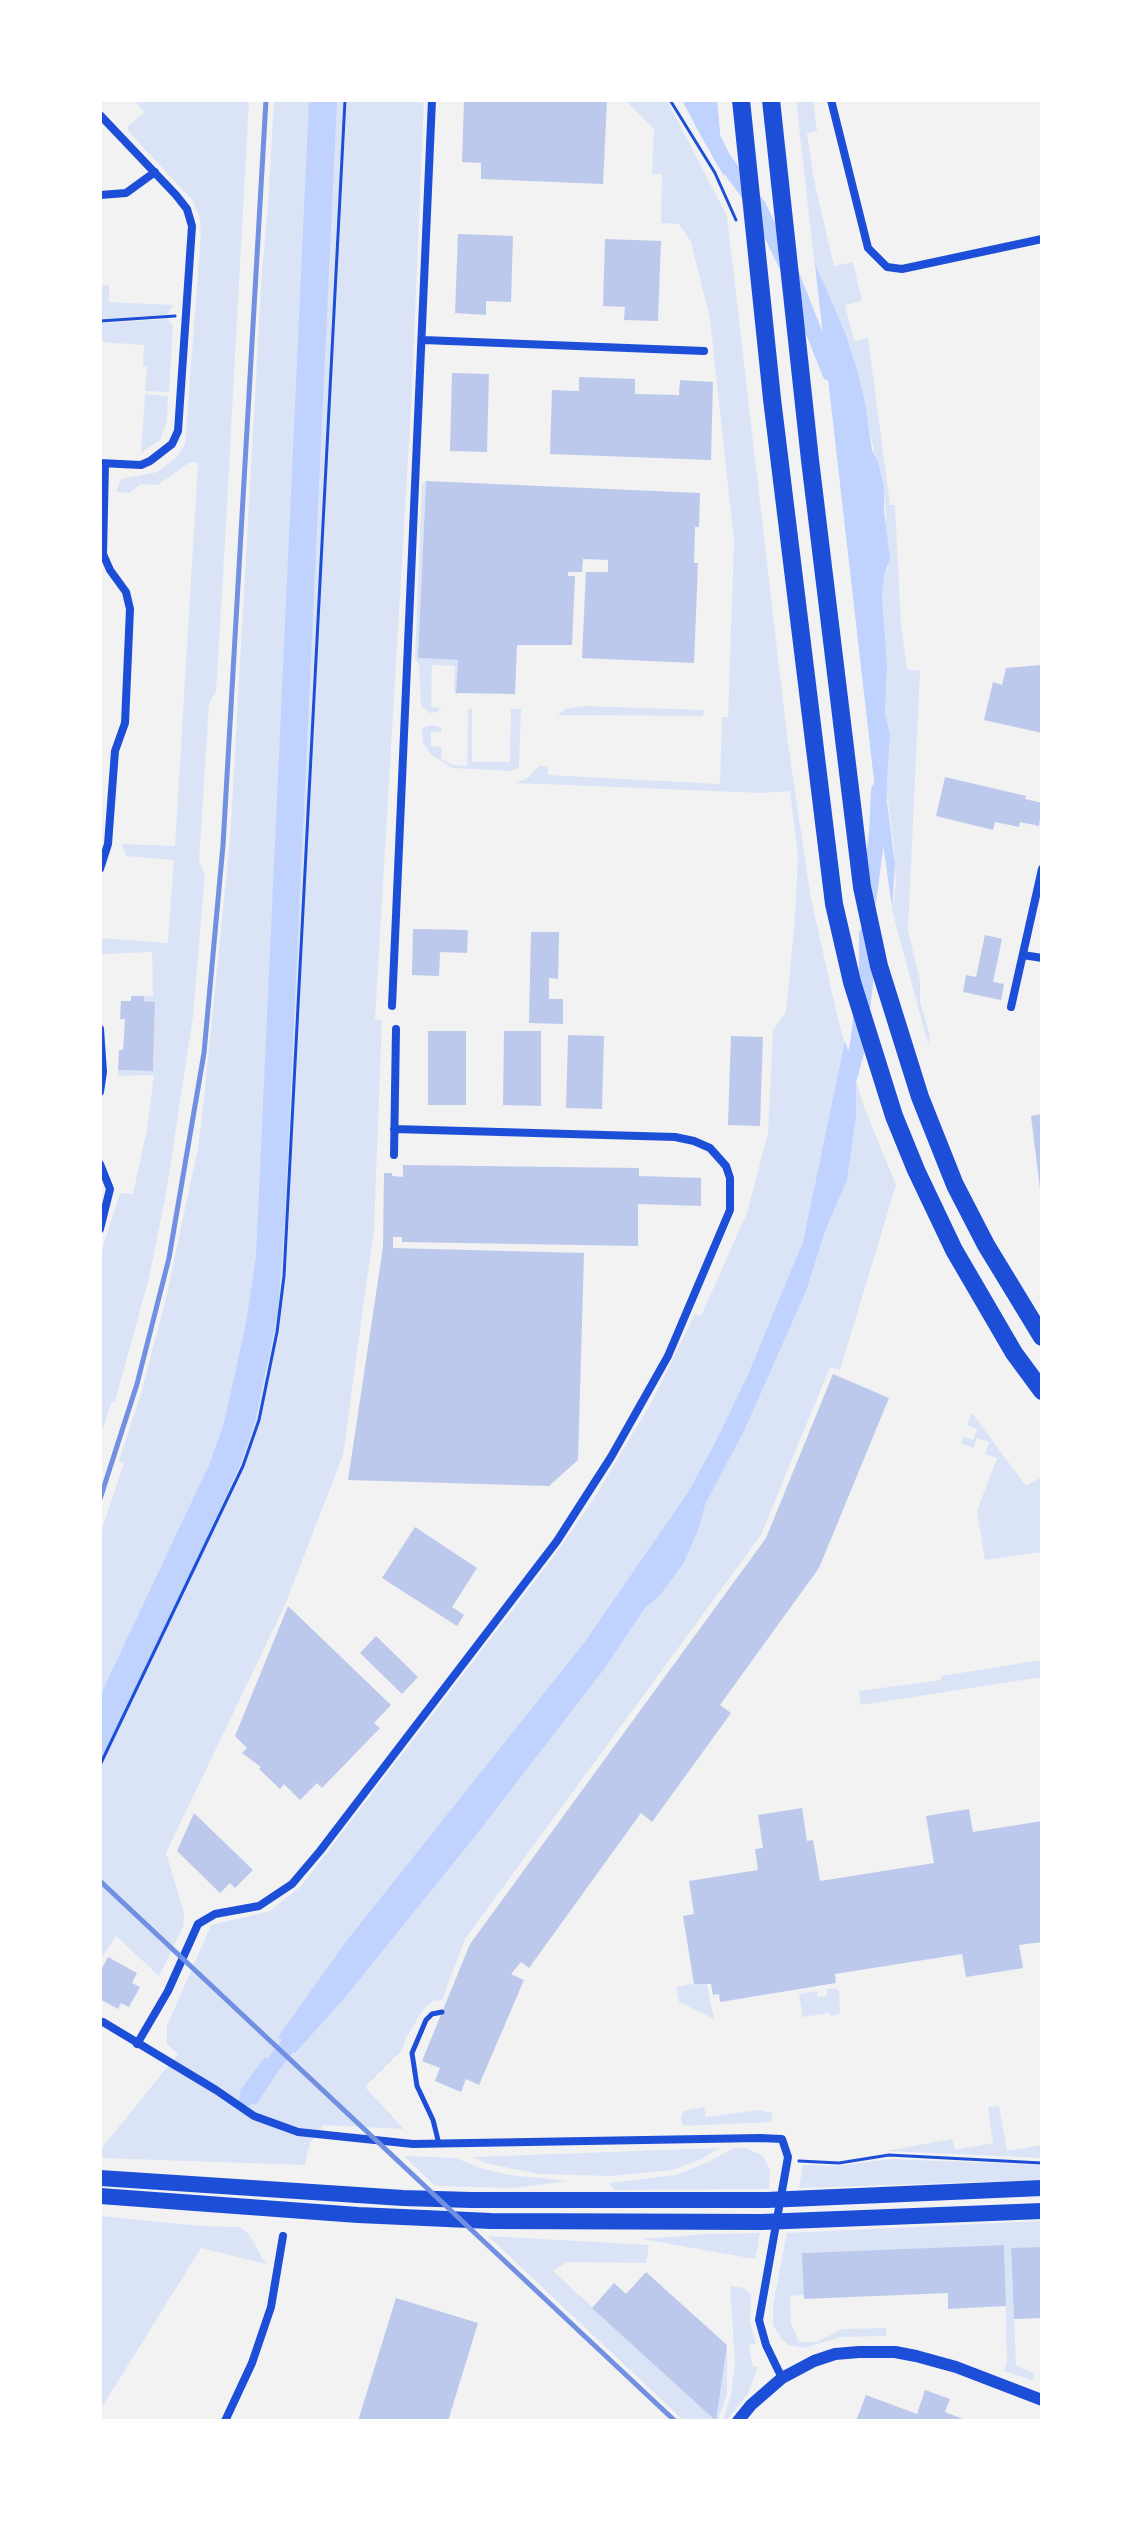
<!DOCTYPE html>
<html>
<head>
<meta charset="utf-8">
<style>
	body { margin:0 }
	#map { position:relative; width:1142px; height:2521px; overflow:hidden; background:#f2f2f2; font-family:"Sofia Sans Condensed",sans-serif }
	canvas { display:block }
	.frame { position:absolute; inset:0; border:102px solid #fff; pointer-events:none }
</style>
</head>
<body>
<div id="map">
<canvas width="1142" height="2521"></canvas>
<div class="frame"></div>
</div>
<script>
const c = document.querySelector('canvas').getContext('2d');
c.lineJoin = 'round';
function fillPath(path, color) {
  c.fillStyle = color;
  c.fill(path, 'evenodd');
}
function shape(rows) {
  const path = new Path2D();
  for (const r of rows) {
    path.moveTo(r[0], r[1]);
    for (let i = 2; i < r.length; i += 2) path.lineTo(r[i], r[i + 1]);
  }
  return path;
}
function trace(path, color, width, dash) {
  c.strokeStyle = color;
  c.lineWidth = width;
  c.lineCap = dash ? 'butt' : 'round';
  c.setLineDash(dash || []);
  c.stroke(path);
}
fillPath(shape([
	[134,100,249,100,223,577,216,691,209,704,199,862,205,875,193,1016,166,1194,149,1278,115,1401,112,1401,100,1437,100,1256,120,1193,133,1194,147,1129,154,1075,118,1076,118,1070,153,1071,155,1003,144,1001,144,996,153,996,152,952,100,954,100,938,168,943,174,860,126,856,122,844,175,846,198,463,190,462,158,485,141,484,129,493,116,492,121,479,157,472,177,457,185,444,201,233,199,215,192,200,128,131,128,126,144,112],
	[274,100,424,100,411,409,375,1019,382,1020,374,1228,343,1455,285,1605,166,1853,184,1913,183,1927,159,1976,116,1936,100,1960,100,1535,124,1463,119,1461,141,1393,166,1298,198,1148,203,1108,230,840,262,271,268,207],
	[625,100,667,100,727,216,787,736,810,894,839,1024,864,1107,896,1185,840,1370,830,1367,761,1535,465,1939,442,2000,433,2001,423,2010,406,2038,402,2050,365,2087,404,2129,324,2125,310,2143,305,2165,100,2158,100,2150,178,2054,167,2044,167,2026,211,1925,270,1911,301,1886,554,1556,593,1500,651,1403,695,1314,701,1316,747,1213,768,1133,773,1030,786,1012,795,918,798,855,790,791,762,793,516,783,529,777,539,766,548,766,548,775,720,784,722,717,728,717,734,542,710,319,691,242,679,224,661,223,662,174,652,174,654,129],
	[796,100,813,100,817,131,807,133,814,180,834,266,853,262,862,301,845,305,854,341,868,338,890,505,895,505,901,625,907,669,920,671,908,930,920,981,920,1001,930,1037,928,1044,892,910,896,885,894,848,885,778,890,734,885,713,887,665,882,597,884,575,888,567,885,503,856,366,845,332,814,261],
	[100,285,109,285,109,302,173,305,167,315,100,319],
	[168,319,173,326,169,392,145,391,147,367,143,366,144,345,100,342,100,323],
	[145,394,168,396,167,421,160,440,141,453],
	[426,481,418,658,458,660,456,692,459,699,454,692,455,666,432,665,431,707,442,708,437,712,429,713,421,706,419,664,415,659,422,484],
	[584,706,704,710,703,716,557,715,566,709],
	[472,708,472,762,510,762,511,709,521,709,519,768,512,771,453,768,431,755,423,743,422,731,424,727,432,725,441,727,441,732,431,732,431,746,442,747,441,759,452,765,467,766,468,710],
	[972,1413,1026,1486,1042,1477,1042,1552,985,1560,977,1511,997,1458,985,1454,989,1442,977,1438,973,1448,961,1443,963,1437,973,1440,977,1429,967,1425],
	[1042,1660,1042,1677,861,1705,859,1691,941,1680,941,1676],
	[705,1982,707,1985,714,2019,679,2002,676,1987],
	[836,1988,839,1991,840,2014,831,2016,830,2013,803,2017,799,1994,817,1991,818,1997,827,1996,827,1989],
	[999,2106,1007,2151,1042,2145,1042,2158,886,2151,952,2139,955,2150,993,2143,988,2107],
	[704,2107,706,2117,759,2110,773,2113,771,2122,683,2126,681,2119,683,2111],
	[720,2148,701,2159,673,2170,610,2176,539,2174,485,2163,473,2157],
	[734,2148,746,2148,763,2156,770,2170,769,2189,614,2190,609,2183,675,2175,706,2163],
	[404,2156,456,2158,480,2168,509,2175,570,2181,513,2188,435,2186],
	[890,2159,1042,2165,1042,2180,799,2188,803,2165,838,2166],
	[100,2216,201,2226,239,2227,248,2233,266,2264,201,2248,100,2410],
	[1042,2221,1042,2247,1011,2249,1016,2365,1035,2374,1032,2380,1004,2371,1007,2362,1004,2245,803,2253,804,2295,790,2296,791,2323,799,2342,817,2342,842,2329,886,2328,886,2336,841,2337,804,2348,789,2345,782,2339,773,2325,773,2305,787,2233],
	[760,2233,755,2259,642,2239,707,2234],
	[488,2236,649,2245,646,2263,567,2262,553,2271,715,2420,727,2345,727,2393,718,2421,684,2421],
	[730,2286,744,2288,751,2294,750,2323,756,2344,749,2345,753,2367,758,2366,748,2394,726,2421,723,2421,731,2394,735,2363]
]), '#dbe4f7');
fillPath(shape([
	[309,100,337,100,285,1215,278,1312,256,1418,241,1463,167,1625,100,1761,100,1696,210,1463,224,1423,246,1323,256,1257],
	[682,100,717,100,724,176,702,138],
	[814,261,845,332,856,366,865,403,872,450,878,462,884,488,884,511,890,559,884,575,882,597,887,665,885,713,890,734,886,794,895,864,892,910,874,782],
	[845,1041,856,1079,856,1115,847,1180,825,1231,806,1291,744,1431,705,1504,699,1528,683,1564,660,1595,645,1608,604,1669,476,1835,342,2001,295,2053,278,2037,348,1939,584,1643,689,1491,716,1441,747,1377,803,1242],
	[265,2057,279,2070,256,2105,239,2092]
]), '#bfd3fe');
fillPath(shape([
	[814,257,874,782,893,914,888,910,871,782,828,426,810,261]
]), '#f2f2f2');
trace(shape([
	[714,141,723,159,758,206,791,274,830,373],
	[868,903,877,833,879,790],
	[847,1085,858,1045,867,966,867,934],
	[247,2098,300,2030]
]), '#bfd3fe', 16);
fillPath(shape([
	[464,100,607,100,603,184,481,179,481,163,462,162],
	[458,234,513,236,511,302,486,301,486,315,455,313],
	[605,239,661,241,658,321,624,320,625,307,603,306],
	[452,373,489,374,487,452,450,451],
	[579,377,635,379,635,394,637,394,679,395,680,380,713,382,711,460,550,454,552,390,579,391],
	[426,481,700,493,699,527,695,527,694,563,698,563,694,663,582,658,586,572,608,572,608,560,583,559,582,572,568,572,568,576,575,576,572,645,517,645,515,694,456,693,458,660,418,658],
	[1042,665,1042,733,984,720,993,682,1002,685,1006,668],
	[945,777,1026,796,1025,799,1042,803,1039,826,1020,822,1019,827,995,822,993,830,936,816],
	[413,929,468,930,467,953,440,952,439,976,412,975],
	[531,932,559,932,558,979,549,978,549,999,563,999,563,1024,529,1023],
	[985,935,1002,939,993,982,1004,984,1001,1000,963,992,966,975,976,977],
	[131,996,144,996,144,1001,155,1002,153,1071,118,1070,119,1050,123,1050,125,1019,120,1019,121,1001,131,1001],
	[428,1031,466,1031,466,1105,428,1105],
	[504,1031,541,1031,541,1106,503,1105],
	[568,1035,604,1036,602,1109,566,1108],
	[731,1036,763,1037,760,1126,728,1125],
	[1042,1114,1042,1189,1040,1189,1031,1116],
	[403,1165,639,1168,639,1176,701,1178,701,1206,638,1204,638,1246,402,1242,402,1237,393,1237,393,1248,584,1253,578,1460,549,1486,348,1480,383,1247,384,1173,392,1173,392,1176,403,1177],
	[833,1374,889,1398,819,1568,720,1705,731,1713,652,1822,641,1813,529,1968,521,1962,511,1974,524,1980,479,2085,466,2079,461,2092,435,2081,440,2068,422,2061,470,1944,766,1538],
	[415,1527,477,1568,452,1607,464,1615,457,1626,382,1578],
	[288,1606,391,1705,374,1723,380,1728,322,1788,317,1783,300,1800,284,1784,280,1789,259,1769,261,1767,242,1753,247,1748,235,1736],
	[376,1636,418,1677,402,1694,360,1653],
	[802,1808,807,1841,813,1840,820,1881,934,1863,926,1816,969,1809,973,1832,1042,1821,1042,1942,1019,1945,1023,1968,966,1977,962,1954,835,1974,836,1983,720,2002,719,1994,713,1995,711,1984,694,1984,683,1916,694,1914,689,1881,758,1870,755,1849,763,1848,758,1815],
	[194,1813,253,1870,235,1888,230,1883,220,1893,177,1851],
	[108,1957,137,1973,132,1983,140,1987,129,2007,121,2003,118,2009,100,1999,100,1972],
	[1004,2245,1006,2306,948,2309,948,2293,804,2299,802,2253],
	[1042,2247,1042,2318,1014,2319,1011,2248],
	[646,2272,727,2345,716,2421,592,2308,614,2283,626,2294],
	[396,2298,478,2323,448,2421,358,2421],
	[925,2390,950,2399,945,2412,968,2421,856,2421,866,2395,917,2414]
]), '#bdc9ec');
trace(shape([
	[670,100,715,173,736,220],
	[100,321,175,316],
	[100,1765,243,1466,259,1420,277,1332,284,1276,345,100],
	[799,2161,839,2163,889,2155,1042,2163]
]), '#1d4ed8', 3);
trace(shape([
	[439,2144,433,2120,417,2086,412,2053,426,2020,432,2014,442,2012]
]), '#1d4ed8', 5);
trace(shape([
	[831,100,868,248,887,267,902,269,1042,239],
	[100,115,176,195,187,209,192,226,178,431,172,444,150,461,141,465,100,463],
	[100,195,126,193,155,172],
	[423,340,704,351],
	[100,869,108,844,115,751,125,723,130,609,126,592,110,570,103,554,105,464],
	[1023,955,1042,958],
	[392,1006,432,100],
	[1011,1007,1042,869],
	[100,1029,103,1072,100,1092],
	[394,1155,396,1029],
	[100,1164,110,1189,100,1229],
	[103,2022,216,2090,254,2116,298,2132,413,2144,760,2138,782,2139,788,2157,759,2320,766,2345,782,2378],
	[137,2044,168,1991,198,1924,215,1914,259,1906,292,1884,320,1851,557,1541,611,1457,668,1356,730,1210,730,1178,726,1166,710,1148,694,1141,675,1137,394,1129],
	[225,2421,252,2363,271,2307,283,2236]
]), '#1d4ed8', 8);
trace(shape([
	[738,2421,751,2405,782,2378,814,2361,835,2354,859,2352,895,2352,916,2356,956,2367,1042,2400]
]), '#1d4ed8', 12);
trace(shape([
	[100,2178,403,2198,471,2200,767,2200,1042,2188],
	[100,2196,358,2215,491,2221,762,2222,1042,2211]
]), '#1d4ed8', 16);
trace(shape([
	[741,100,772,399,834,904,852,982,894,1116,916,1170,954,1250,1014,1353,1042,1391],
	[771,100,810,460,862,887,879,966,920,1097,955,1185,986,1245,1042,1337]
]), '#1d4ed8', 18);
trace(shape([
	[100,1499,137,1384,169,1258,204,1053,223,845,266,100],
	[100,1881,675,2421]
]), '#7290e2', 5);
</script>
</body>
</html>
